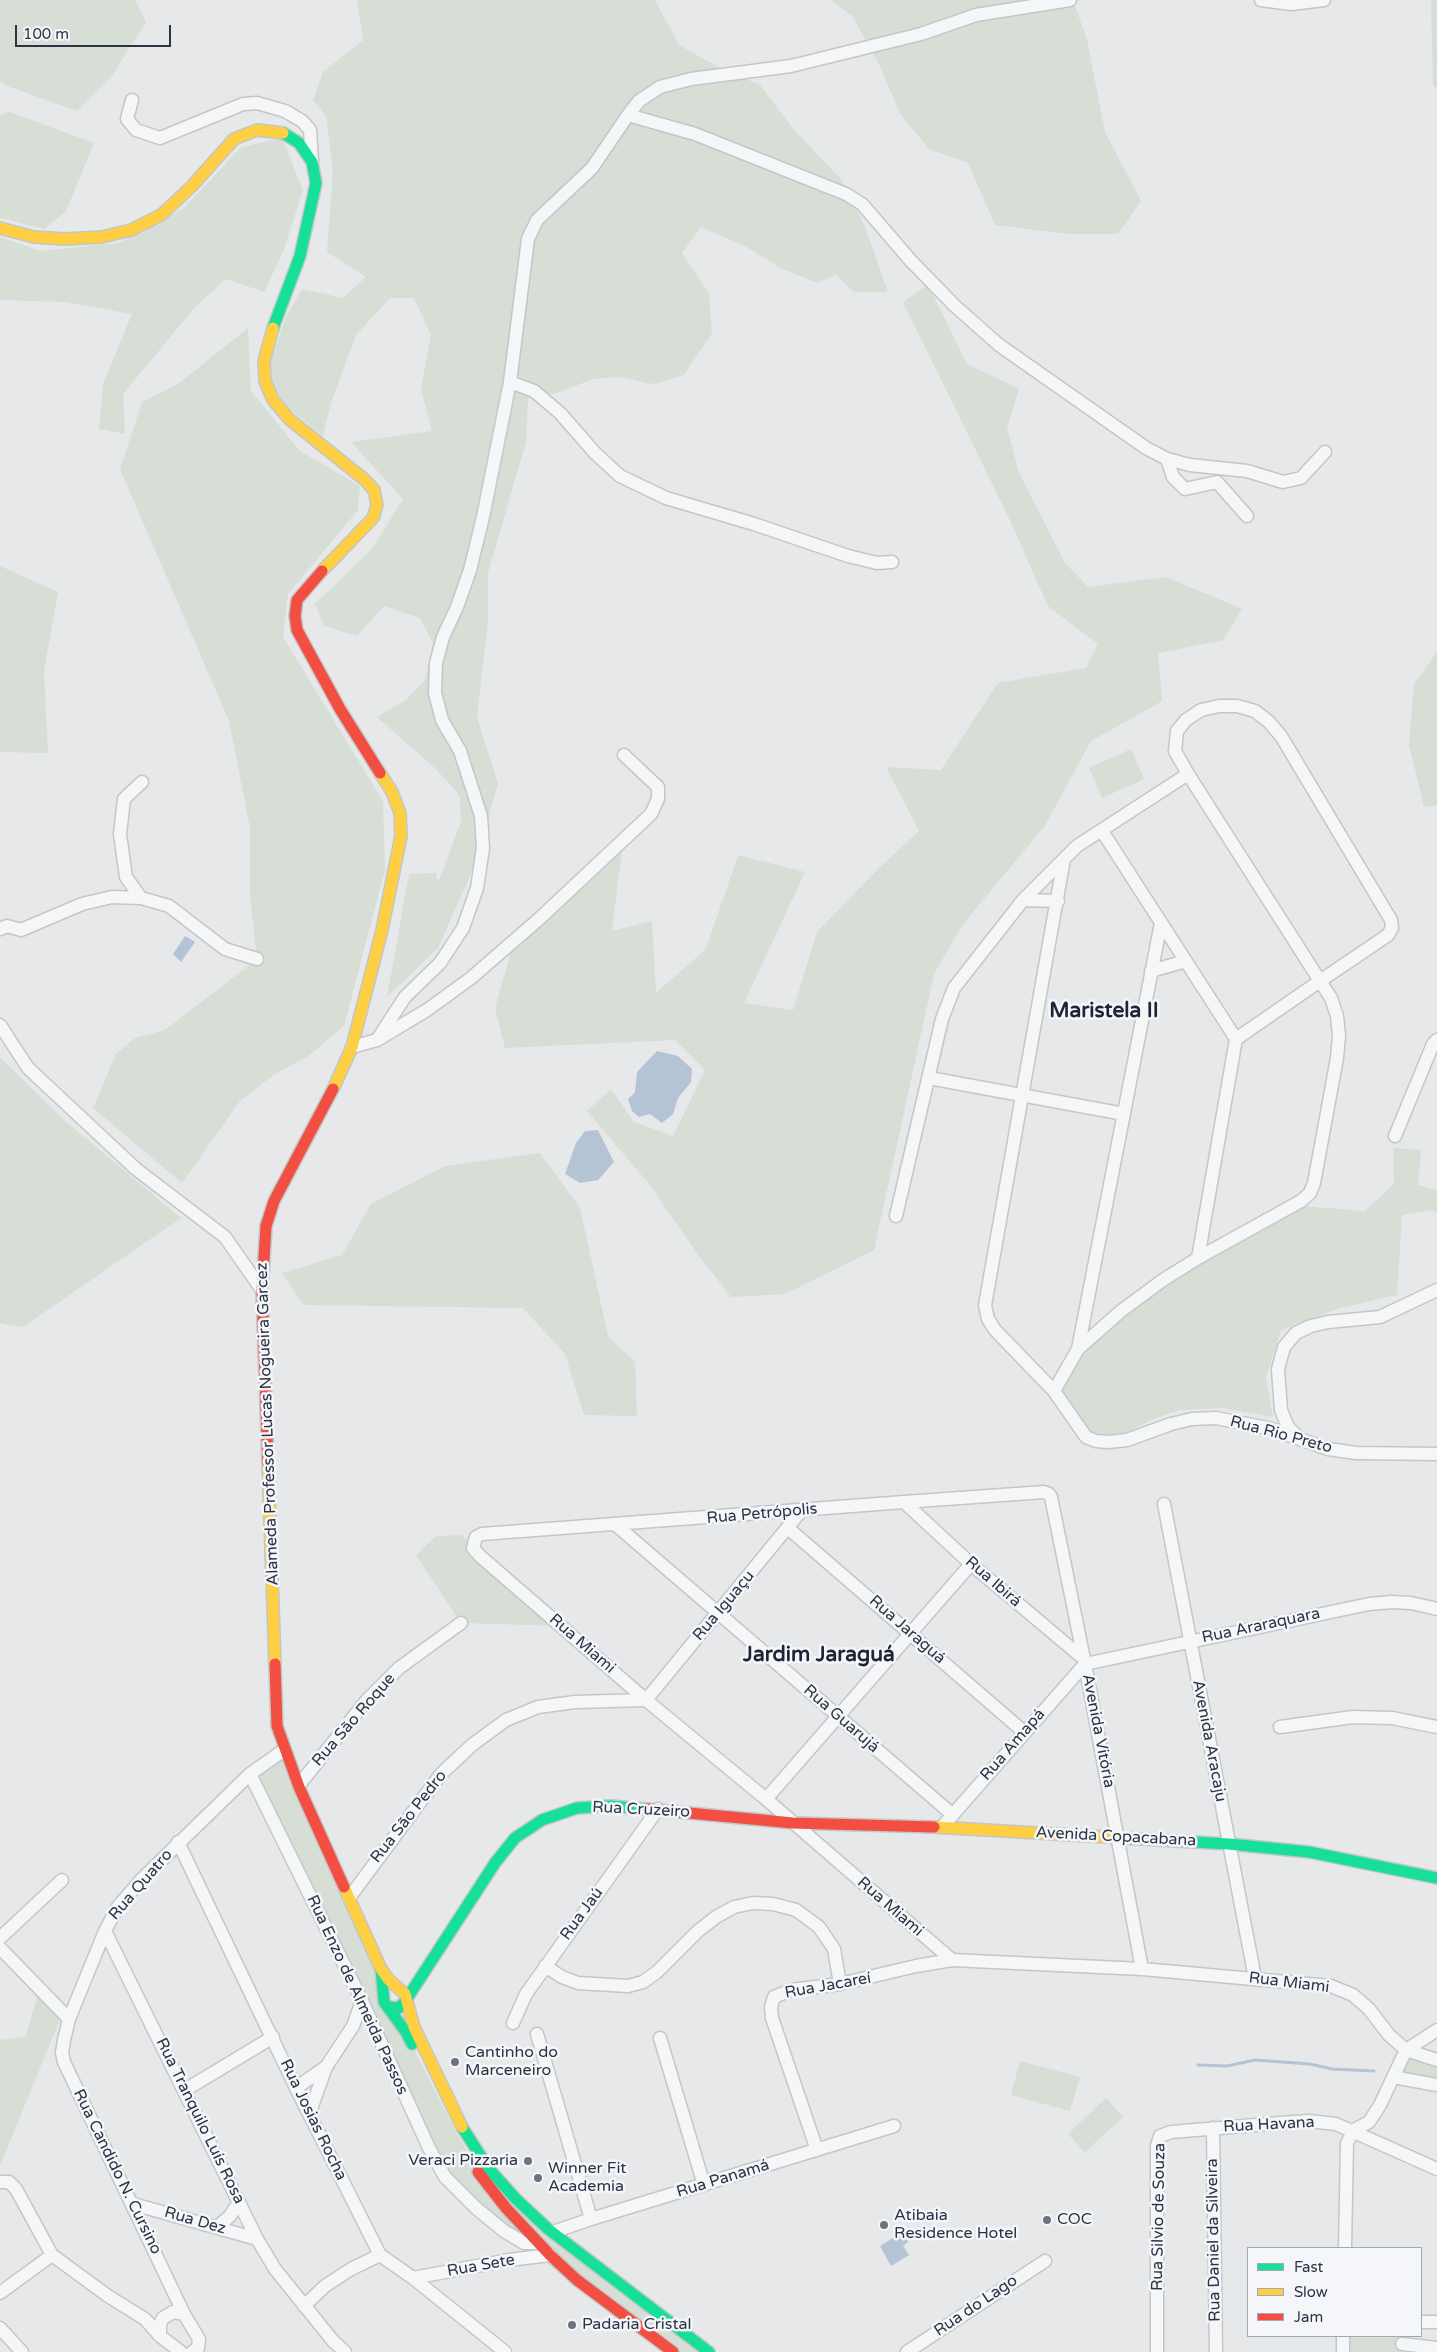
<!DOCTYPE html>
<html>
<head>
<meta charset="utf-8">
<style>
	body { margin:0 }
	#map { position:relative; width:1437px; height:2352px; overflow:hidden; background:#e6e8ea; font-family:"Varela Round",sans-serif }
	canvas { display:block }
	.legend { position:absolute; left:1247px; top:2247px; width:175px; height:90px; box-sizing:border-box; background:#f4f6f9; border:1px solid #a4a8b1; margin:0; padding:6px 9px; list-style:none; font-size:15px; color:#2b3445 }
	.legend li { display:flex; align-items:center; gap:10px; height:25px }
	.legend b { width:25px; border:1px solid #a4a8b1 }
	.scale { position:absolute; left:15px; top:25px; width:156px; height:22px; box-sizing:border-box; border:2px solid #2b3445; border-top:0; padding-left:6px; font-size:15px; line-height:18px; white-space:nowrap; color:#2b3445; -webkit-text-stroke:4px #f4f6f9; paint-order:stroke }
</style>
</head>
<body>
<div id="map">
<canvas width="1437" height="2352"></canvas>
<ul class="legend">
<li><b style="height:6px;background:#16e098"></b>Fast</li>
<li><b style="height:6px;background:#ffcf43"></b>Slow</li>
<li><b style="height:6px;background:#f24e42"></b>Jam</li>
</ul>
<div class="scale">100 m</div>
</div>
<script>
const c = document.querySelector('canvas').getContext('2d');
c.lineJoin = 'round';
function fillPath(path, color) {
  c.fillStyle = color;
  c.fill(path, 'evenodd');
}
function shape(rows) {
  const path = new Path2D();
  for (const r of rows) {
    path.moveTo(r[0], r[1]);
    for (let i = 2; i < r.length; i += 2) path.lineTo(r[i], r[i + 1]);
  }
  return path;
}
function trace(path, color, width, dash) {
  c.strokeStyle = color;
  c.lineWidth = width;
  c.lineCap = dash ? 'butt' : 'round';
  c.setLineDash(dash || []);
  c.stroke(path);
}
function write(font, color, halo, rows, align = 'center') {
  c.font = font + ' "Varela Round",sans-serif';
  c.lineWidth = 5;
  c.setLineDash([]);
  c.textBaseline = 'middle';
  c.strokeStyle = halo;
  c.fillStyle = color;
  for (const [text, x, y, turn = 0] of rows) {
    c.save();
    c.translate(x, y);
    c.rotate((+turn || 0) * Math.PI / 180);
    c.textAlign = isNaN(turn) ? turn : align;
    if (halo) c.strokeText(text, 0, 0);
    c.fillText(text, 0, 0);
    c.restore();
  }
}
fillPath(shape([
	[0,0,135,0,146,22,111,77,77,111,4,85,0,81],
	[357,0,655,0,679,45,718,67,760,85,794,130,841,179,864,224,888,292,854,292,836,275,817,283,781,268,745,246,701,227,682,253,709,293,712,333,683,376,653,384,619,377,593,379,557,393,528,398,526,442,488,573,488,621,477,717,498,784,474,867,438,948,387,997,409,874,436,873,438,883,461,822,460,796,437,770,377,717,406,700,425,680,433,643,420,618,384,606,357,636,324,626,315,604,372,549,403,499,351,442,432,431,421,389,431,335,414,298,390,298,356,335,331,403,323,436,286,406,265,374,286,317,302,289,343,298,366,277,327,252,333,171,326,116,313,100,323,72,363,40],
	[830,0,1073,0,1087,40,1105,132,1141,201,1118,234,1068,234,995,225,968,163,929,149,900,114,880,66,852,16],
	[1431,0,1437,0,1437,88,1433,85],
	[7,111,94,143,66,211,44,229,0,218,0,116],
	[282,138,303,190,283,252,264,292,226,279,196,306,123,394,125,434,99,429,103,384,132,314,64,302,0,300,0,237,41,251,119,243,184,208,241,147],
	[928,285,967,364,1019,389,1007,428,1019,473,1065,563,1088,587,1166,577,1242,609,1223,640,1158,653,1162,701,1091,741,1044,827,963,924,934,974,874,1250,785,1294,731,1297,699,1256,649,1184,587,1111,611,1089,634,1122,673,1136,705,1070,675,1040,505,1048,495,1008,511,952,622,849,612,931,652,921,656,993,706,949,738,855,805,872,744,1003,793,1010,817,932,879,868,919,831,886,767,941,770,998,683,1086,668,1098,644,1048,606,1008,516,903,302],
	[248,328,251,391,300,451,360,486,358,510,288,594,283,637,383,801,385,870,344,1026,307,1057,276,1073,240,1101,182,1183,93,1108,116,1054,135,1038,165,1030,257,959,250,895,250,828,229,721,120,469,142,402,178,384],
	[0,566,58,592,44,671,48,753,0,752],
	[1437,652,1437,805,1424,807,1409,745,1414,684],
	[1131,749,1144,779,1102,798,1089,768],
	[0,1057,65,1121,181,1218,23,1327,0,1323],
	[1393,1148,1421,1150,1418,1185,1437,1190,1437,1213,1432,1210,1402,1215,1397,1295,1340,1308,1281,1330,1266,1377,1273,1417,1223,1408,1180,1410,1153,1419,1126,1433,1109,1435,1090,1432,1061,1391,1081,1355,1125,1316,1166,1287,1200,1264,1256,1235,1303,1206,1365,1211,1394,1184],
	[540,1153,580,1208,608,1336,635,1362,637,1416,584,1415,565,1354,523,1308,304,1305,282,1273,342,1255,371,1204,445,1166],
	[461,1535,477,1549,564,1626,461,1623,416,1555,436,1536],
	[283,1753,398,2018,456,2132,480,2173,699,2352,665,2352,519,2242,446,2176,254,1774],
	[38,1995,60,2019,0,2166,0,2040,25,2037],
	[1406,2050,1437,2060,1437,2085,1393,2077],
	[1020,2061,1080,2077,1070,2111,1011,2095],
	[1106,2098,1123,2117,1085,2152,1068,2134],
	[1343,2336,1402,2336,1401,2352,1343,2352]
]), '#d6ded6');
fillPath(shape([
	[185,936,195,942,181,962,173,954],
	[657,1051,678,1056,692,1069,691,1082,678,1098,673,1114,662,1123,650,1114,639,1117,632,1111,628,1099,635,1092,637,1072],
	[598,1130,614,1162,598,1180,580,1183,565,1174,576,1143,585,1131],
	[902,2232,908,2242,903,2246,909,2255,891,2266,880,2246]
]), '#b4c4d5');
trace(shape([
	[1198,2065,1227,2066,1255,2060,1310,2064,1332,2069,1374,2071]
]), '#b4c4d5', 3);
const street = shape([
	[1070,0,976,15,921,34,791,66,691,79,660,87,639,101,628,115,695,134,846,194,862,204,911,261,955,306,999,345,1146,448,1167,459,1190,465,1247,471,1283,482,1301,478,1325,452],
	[1261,0,1291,4,1324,0],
	[132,100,127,119,136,130,160,138,243,104,257,103,285,111,302,121,310,130,312,161],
	[510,382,534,391,560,413,595,453,620,476,666,498,754,524,848,556,877,563,892,562],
	[1167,459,1173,477,1185,489,1217,482,1247,516],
	[1102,831,1236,1039,1198,1258],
	[1064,859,985,1305,988,1319,995,1330,1054,1391,1086,1437,1096,1441,1108,1442,1127,1440,1171,1424,1192,1419,1216,1418,1268,1428,1328,1449,1356,1453,1437,1454],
	[141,898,126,877,120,834,124,799,142,782],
	[1023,900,1058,901],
	[0,929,7,926,21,930,82,904,112,897,141,898,169,906,225,949,257,959],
	[1151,971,1186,961],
	[0,1025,28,1068,136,1169,225,1237,262,1290],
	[377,1040,405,997,440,963,463,928,477,888,483,848,481,816,460,751,442,720,435,693,436,663,443,637,457,607,470,570,483,517,510,382,528,239,537,220,592,168,628,115],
	[352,1047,377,1040,427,1010,471,978,539,919,651,814,658,799,658,787,624,755],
	[929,1078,1124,1114],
	[1395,1136,1433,1044,1437,1040],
	[896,1216,942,1019,954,988,1023,900,1077,846,1188,774],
	[1078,1349,1161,923],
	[1054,1391,1078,1349,1121,1311,1163,1280,1198,1258,1301,1201,1310,1193,1314,1183,1337,1058,1339,1036,1337,1016,1331,998,1320,981,1188,774,1175,751,1177,731,1186,720,1201,710,1219,706,1237,706,1255,711,1269,722,1281,736,1391,920,1392,928,1388,935,1320,981,1236,1039],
	[1299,1438,1288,1427,1281,1410,1278,1369,1284,1347,1296,1333,1311,1326,1328,1322,1380,1317,1437,1290],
	[904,1502,971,1564,1084,1659],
	[1164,1504,1255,1978],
	[616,1525,953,1815],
	[789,1529,1024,1732],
	[1280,1727,1353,1717,1392,1718,1437,1727],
	[250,1774,362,2001,429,2148,445,2177,476,2208,504,2231,524,2243,537,2243],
	[299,1785,367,1700,399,1668,461,1623],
	[766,1799,971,1564],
	[942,1827,1085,1664,1369,1604,1392,1602,1411,1603,1437,1609],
	[178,1842,296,2088,380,2255,413,2278,505,2352],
	[349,1898,441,1774,472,1745,506,1720,538,1707,575,1702,646,1700,801,1511],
	[105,1931,257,2239,275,2269,333,2341,345,2352],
	[0,1938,62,1880],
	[0,1948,69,2019],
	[545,1966,562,1977,578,1983,628,1986,643,1982,657,1972,698,1931,716,1917,734,1907,753,1903,773,1904,796,1910,819,1927,834,1949,840,1984],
	[1142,1969,1085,1664,1051,1497,1049,1494,1044,1492,904,1502,482,1534,476,1537,473,1548,480,1556,646,1700,766,1799,952,1960,1142,1969,1331,1986,1353,1995,1369,2009,1389,2035,1406,2050,1437,2060],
	[513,2023,526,1994,658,1809],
	[537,2034,591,2219],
	[660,2038,704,2185],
	[1393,2077,1437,2085],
	[296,2088,326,2067],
	[185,2090,273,2037],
	[310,2112,326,2067,353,2026,362,2001],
	[1213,2128,1216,2352],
	[1354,2130,1369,2122,1380,2105,1406,2050,1437,2030],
	[817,2150,772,2018,771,2007,774,1997,791,1990,840,1984,916,1966,952,1960],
	[0,2182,9,2182,16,2189,52,2255,108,2296,145,2319,160,2336],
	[133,2204,257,2239],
	[217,2227,230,2216,239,2202],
	[553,2232,591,2219,894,2126],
	[1345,2248,1347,2143,1354,2130],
	[413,2278,509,2260,550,2255],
	[0,2293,52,2255],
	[304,2306,325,2286,351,2269,380,2255],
	[184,2314,64,2062,62,2053,64,2040,69,2019,105,1931,117,1908,142,1879,250,1774,284,1750],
	[1421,2322,1437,2322],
	[0,2328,22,2352],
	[1402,2344,1437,2348],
	[181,2352,160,2336,160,2324,163,2318,173,2312,184,2314,199,2339,198,2348,192,2352],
	[907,2352,1045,2261],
	[1157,2352,1157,2146,1160,2136,1171,2132,1280,2123,1309,2121,1336,2124,1437,2169],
	[1343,2352,1343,2336]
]);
const fast = shape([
	[273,328,300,256,316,183,312,162,299,143,283,133],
	[1123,1838,1229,1844,1309,1852,1437,1878],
	[381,1969,384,2002,406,2032,412,2044],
	[389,2007,399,2008,406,2000,495,1863,515,1838,542,1820,577,1808,610,1806,647,1809],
	[462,2127,489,2169,515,2198,548,2229,709,2352]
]);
const slow = shape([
	[0,228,34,237,65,239,102,237,131,230,161,215,192,186,234,139,257,130,283,133],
	[273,328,264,361,265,381,273,400,289,419,365,480,374,490,377,505,373,518,322,571],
	[333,1089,352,1047,382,930,401,836,400,813,392,792,380,773],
	[268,1463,275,1664],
	[934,1827,1123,1838],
	[344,1887,381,1969,389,1980,405,1994,414,2027,462,2127]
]);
const jam = shape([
	[322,571,297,600,295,616,297,630,340,709,380,773],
	[268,1463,262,1290,266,1226,274,1201,333,1089],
	[275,1664,277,1726,299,1787,344,1887],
	[647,1809,793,1823,934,1827],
	[478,2172,506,2208,550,2255,577,2280,673,2352]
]);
trace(street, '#c4c6c8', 15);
trace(fast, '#c4c6c8', 14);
trace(slow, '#c4c6c8', 14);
trace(jam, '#c4c6c8', 14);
trace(street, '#f5f6f7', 12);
trace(fast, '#16e098', 11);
trace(slow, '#ffcf43', 11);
trace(jam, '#f24e42', 11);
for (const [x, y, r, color] of [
	[455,2062,5,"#6c737f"],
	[528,2161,5,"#6c737f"],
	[538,2178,5,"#6c737f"],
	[1047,2220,5,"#6c737f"],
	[884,2225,5,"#6c737f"],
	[572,2325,5,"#6c737f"]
]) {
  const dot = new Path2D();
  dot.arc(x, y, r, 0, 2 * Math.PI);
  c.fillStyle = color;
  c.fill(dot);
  trace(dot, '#f4f6f9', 2);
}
write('16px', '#2b3445', '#f4f6f9', [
	["Alameda Professor Lucas Nogueira Garcez",268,1424,-92],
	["Rua Rio Preto",1281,1435,15],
	["Rua Petrópolis",762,1514,-5],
	["Rua Ibirá",993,1582,41],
	["Rua Iguaçu",724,1606,-50],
	["Rua Araraquara",1261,1626,-12],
	["Rua Jaraguá",907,1630,41],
	["Rua Miami",582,1644,41],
	["Rua Guarujá",841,1719,41],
	["Rua São Roque",354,1720,-49],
	["Avenida Vitória",1098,1731,79],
	["Avenida Aracaju",1209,1741,79],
	["Rua Amapá",1013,1745,-49],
	["Rua Cruzeiro",641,1810,3],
	["Rua São Pedro",409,1817,-52],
	["Avenida Copacabana",1116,1837,3],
	["Rua Quatro",141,1885,-49],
	["Rua Miami",890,1907,41],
	["Rua Jaú",582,1914,-54],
	["Rua Miami",1289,1983,7],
	["Rua Jacareí",828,1986,-10],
	["Rua Enzo de Almeida Passos",357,1995,65],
	["Rua Josias Rocha",313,2120,64],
	["Rua Tranquilo Luís Rosa",200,2121,64],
	["Rua Havana",1269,2125,-3],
	["Rua Candido N. Cursino",117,2172,64],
	["Rua Panamá",723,2179,-17],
	["Rua Silvio de Souza",1159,2217,-89],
	["Rua Dez",195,2221,16],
	["Rua Daniel da Silveira",1214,2240,-91],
	["Rua Sete",481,2266,-10],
	["Rua do Lago",976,2306,-34]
]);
write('16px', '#2b3445', '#f4f6f9', [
	["Cantinho do",465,2053],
	["Marceneiro",465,2071],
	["Veraci Pizzaria",518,2161,"right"],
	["Winner Fit",548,2169],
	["Academia",548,2187],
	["Atibaia",894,2216],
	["Residence Hotel",894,2234],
	["COC",1057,2220],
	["Padaria Cristal",582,2325]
], 'left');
write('bold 21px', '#1d2536', '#f4f6f9', [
	["Maristela II",1104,1011],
	["Jardim Jaraguá",819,1655]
]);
</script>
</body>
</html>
